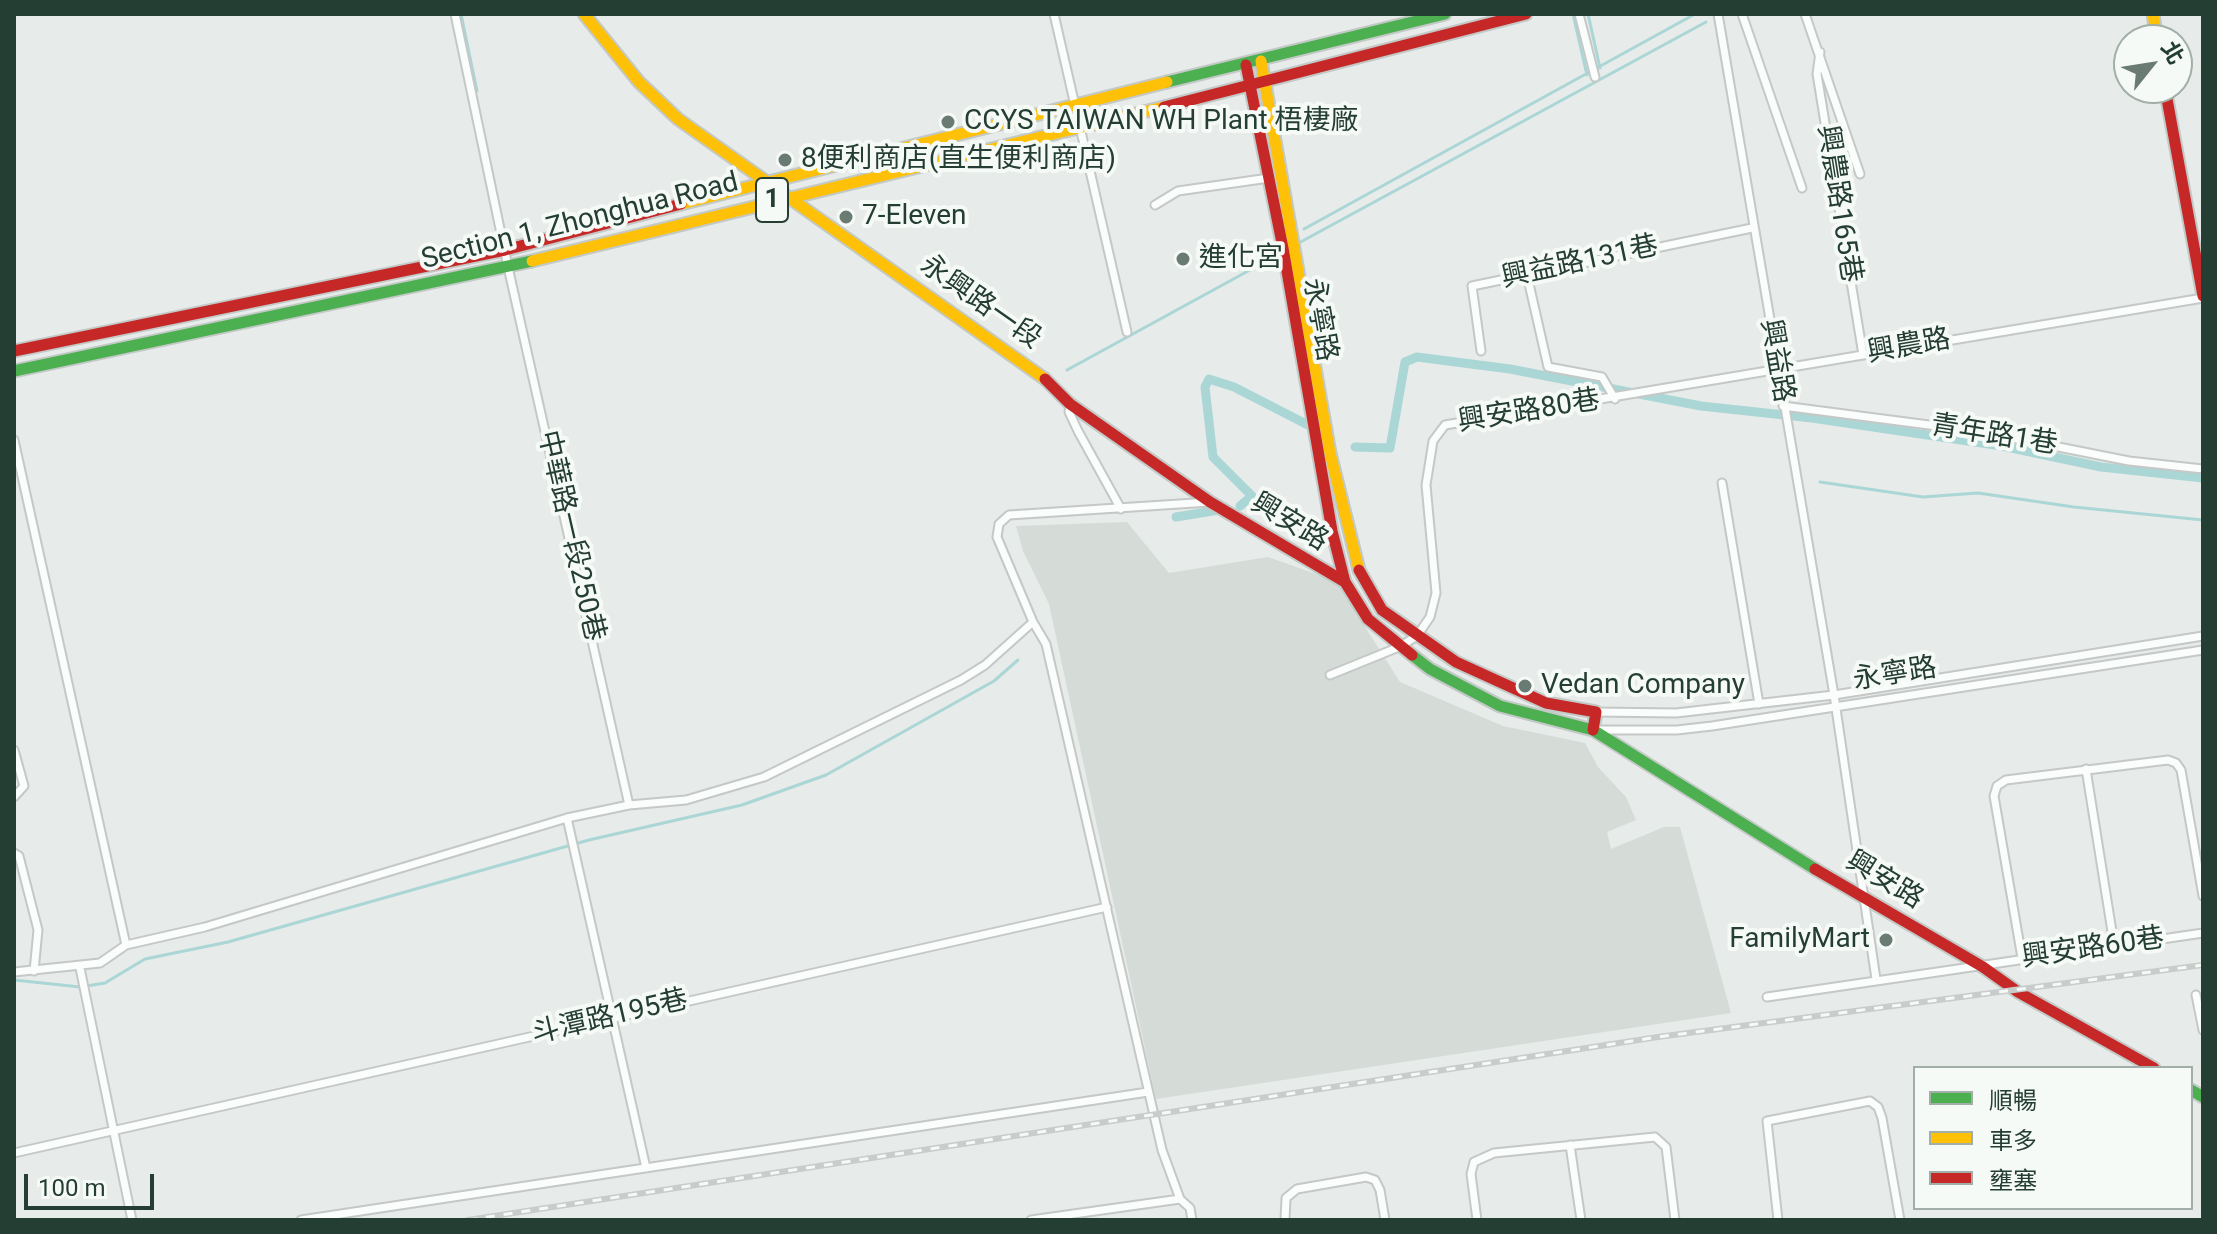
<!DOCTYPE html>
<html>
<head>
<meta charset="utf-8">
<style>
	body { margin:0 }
	#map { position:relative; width:2217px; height:1234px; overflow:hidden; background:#e7ebe9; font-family:Roboto,"Noto Sans TC",sans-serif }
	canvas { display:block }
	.frame { position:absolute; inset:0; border:16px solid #253e34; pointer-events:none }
	.legend { position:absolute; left:1913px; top:1066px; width:280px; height:144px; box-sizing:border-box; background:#f6faf7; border:2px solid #a2afa9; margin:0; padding:10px 14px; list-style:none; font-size:24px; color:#253e34 }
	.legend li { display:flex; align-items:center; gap:16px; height:40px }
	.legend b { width:40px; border:2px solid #a2afa9 }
	.north { position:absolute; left:2113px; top:24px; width:80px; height:80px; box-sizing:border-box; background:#f6faf7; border:2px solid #a2afa9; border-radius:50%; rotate:60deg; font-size:22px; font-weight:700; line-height:32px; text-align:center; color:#253e34 }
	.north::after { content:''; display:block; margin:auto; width:28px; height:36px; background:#697b73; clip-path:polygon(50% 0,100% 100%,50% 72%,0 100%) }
	.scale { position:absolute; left:24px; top:1174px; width:130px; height:36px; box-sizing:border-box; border:4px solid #253e34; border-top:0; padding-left:10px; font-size:24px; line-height:28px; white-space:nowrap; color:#253e34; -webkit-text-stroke:6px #f6faf7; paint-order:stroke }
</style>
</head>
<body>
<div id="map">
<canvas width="2217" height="1234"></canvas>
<div class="frame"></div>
<ul class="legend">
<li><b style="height:10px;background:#4caf50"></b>順暢</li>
<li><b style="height:10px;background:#ffc107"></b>車多</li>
<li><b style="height:10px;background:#c62828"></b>壅塞</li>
</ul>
<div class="north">北</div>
<div class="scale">100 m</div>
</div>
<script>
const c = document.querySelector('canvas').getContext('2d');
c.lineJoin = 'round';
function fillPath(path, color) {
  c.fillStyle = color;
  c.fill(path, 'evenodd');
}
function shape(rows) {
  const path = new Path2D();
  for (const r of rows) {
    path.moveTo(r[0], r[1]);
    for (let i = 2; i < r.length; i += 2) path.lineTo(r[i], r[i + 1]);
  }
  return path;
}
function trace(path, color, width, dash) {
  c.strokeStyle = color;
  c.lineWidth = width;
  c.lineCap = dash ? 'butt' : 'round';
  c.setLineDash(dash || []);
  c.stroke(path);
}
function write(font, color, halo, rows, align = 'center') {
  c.font = font + ' Roboto,"Noto Sans TC",sans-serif';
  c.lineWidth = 8;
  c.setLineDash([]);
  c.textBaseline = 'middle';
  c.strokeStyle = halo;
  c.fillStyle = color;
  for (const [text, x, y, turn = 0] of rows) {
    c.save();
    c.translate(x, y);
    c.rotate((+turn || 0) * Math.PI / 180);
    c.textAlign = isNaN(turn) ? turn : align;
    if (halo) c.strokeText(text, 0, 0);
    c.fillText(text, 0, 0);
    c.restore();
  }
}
fillPath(shape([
	[1127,522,1169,573,1268,557,1336,581,1400,682,1503,726,1585,743,1598,767,1626,797,1636,820,1607,832,1611,849,1664,827,1680,827,1731,1013,1156,1099,1049,604,1023,551,1016,526]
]), '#d5dcd8');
trace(shape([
	[461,14,477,91],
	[1573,14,1587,75],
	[1588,14,1600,68],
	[1304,229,1695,14],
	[1295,245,1706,22],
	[1067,370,1281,253],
	[1820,482,1923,497,1978,493,2074,507,2203,520],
	[14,980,80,987,105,983,145,959,228,942,589,840,742,805,826,775,994,681,1018,660]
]), '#abd6d6', 3);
trace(shape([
	[1355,447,1390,448,1405,362,1417,357,1510,369,1701,406,1812,418,2002,446,2101,467,2203,478],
	[1240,506,1252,496,1213,457,1205,387,1209,379,1234,387,1308,425],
	[1176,517,1219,510]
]), '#abd6d6', 9);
const street = shape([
	[455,14,508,267,629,805],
	[1054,14,1127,332],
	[1579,14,1595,77],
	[1718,14,1834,695,1876,979],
	[1742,14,1802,188],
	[1805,14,1860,174],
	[1820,52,1817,74,1863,355],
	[1155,205,1178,191,1269,178],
	[1527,275,1548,367,1602,377,1615,399],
	[1481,351,1472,286,1752,228],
	[1070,404,1069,412,1078,431,1121,509],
	[1783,406,1983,432,2129,461,2203,469],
	[14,440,126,945],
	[1722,483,1759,704],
	[1033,622,1046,644,1162,1150,1180,1199,1190,1208,1192,1220],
	[1330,675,1399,647,1417,636,1430,617,1436,593,1426,485,1433,441,1445,425,2203,298],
	[1596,712,1676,713,1834,695,2203,636],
	[1595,730,1677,730,1712,726,2203,650],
	[14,750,24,786,14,797],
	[2086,769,2114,944],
	[567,818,646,1168],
	[14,853,19,856,38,930,34,971],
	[2022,958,1994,796,1997,786,2006,780,2168,760,2176,763,2181,770,2203,896],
	[80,968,132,1220],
	[14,972,100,963,126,945,205,927,567,818,629,805,686,800,764,777,961,680,985,665,1033,622,997,537,999,524,1009,515,1210,502],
	[2196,995,2203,1030],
	[1767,997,2203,933],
	[1570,1145,1581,1220],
	[14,1153,1107,907],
	[301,1220,1148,1092],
	[1031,1220,1180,1199],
	[1285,1220,1286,1198,1297,1189,1366,1177,1375,1180,1380,1190,1385,1220],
	[1477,1220,1471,1174,1474,1162,1494,1153,1655,1137,1666,1147,1675,1220],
	[1778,1220,1767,1121,1870,1101,1878,1107,1882,1118,1900,1220]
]);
const fast = shape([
	[1167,82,1445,14],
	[14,371,532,261],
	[1412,655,1430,669,1500,706,1593,730,1815,869],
	[2191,1090,2203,1097]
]);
const slow = shape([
	[584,14,639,82,678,119,1045,379],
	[2153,14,2157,40],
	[1261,61,1330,453,1359,570],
	[681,204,1167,82],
	[532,261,1164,107]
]);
const jam = shape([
	[1246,65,1283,248,1332,531,1345,582],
	[2165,88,2203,296],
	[1164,107,1526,14],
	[14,351,505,250,681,204],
	[1045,379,1070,404,1210,502,1345,582,1368,619,1412,655],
	[1359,570,1382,610,1456,662,1546,703,1596,712,1593,730],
	[1815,869,1983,967,2018,992,2154,1068]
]);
trace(street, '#c4c8c6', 11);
trace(fast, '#c3c9c6', 15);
trace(slow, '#c3c9c6', 15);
trace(jam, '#c3c9c6', 15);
trace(street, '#fbfcfc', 7);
trace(fast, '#4caf50', 11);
trace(slow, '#ffc107', 11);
trace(jam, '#c62828', 11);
const rail = shape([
	[468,1220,1658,1037,2203,965]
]);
trace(rail, '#c8ccca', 6);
trace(rail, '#f6faf7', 3, [9]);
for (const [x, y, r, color] of [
	[948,122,8,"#697b73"],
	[785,160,8,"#697b73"],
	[846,217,8,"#697b73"],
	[1183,259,8,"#697b73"],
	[1525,686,8,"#697b73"],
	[1886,940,8,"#697b73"]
]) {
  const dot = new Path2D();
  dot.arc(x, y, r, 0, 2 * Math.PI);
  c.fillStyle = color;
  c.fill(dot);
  trace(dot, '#f6faf7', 3);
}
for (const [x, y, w] of [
	[772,200,32]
]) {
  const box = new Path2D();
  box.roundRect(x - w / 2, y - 22, w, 44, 6);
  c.fillStyle = '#f6faf7';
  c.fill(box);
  trace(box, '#253e34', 2);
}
write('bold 26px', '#253e34', null, [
	["1",772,200]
]);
write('28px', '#253e34', '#f6faf7', [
	["CCYS TAIWAN WH Plant 梧棲廠",964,122],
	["8便利商店(直生便利商店)",801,160],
	["7-Eleven",862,217],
	["進化宮",1199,259],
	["Vedan Company",1541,686],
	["FamilyMart",1870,940,"right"]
], 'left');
write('28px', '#253e34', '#f6faf7', [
	["興農路165巷",1838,204,81],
	["Section 1, Zhonghua Road",580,222,-14],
	["興益路131巷",1580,263,-12],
	["永興路一段",980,303,35],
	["永寧路",1319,320,80],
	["興農路",1909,347,-10],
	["興益路",1776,361,80],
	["興安路80巷",1529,412,-9],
	["青年路1巷",1994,436,9],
	["興安路",1289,523,31],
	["中華路一段250巷",570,536,77],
	["永寧路",1895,675,-9],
	["興安路",1884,881,31],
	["興安路60巷",2093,949,-8],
	["斗潭路195巷",610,1018,-13]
]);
</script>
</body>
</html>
